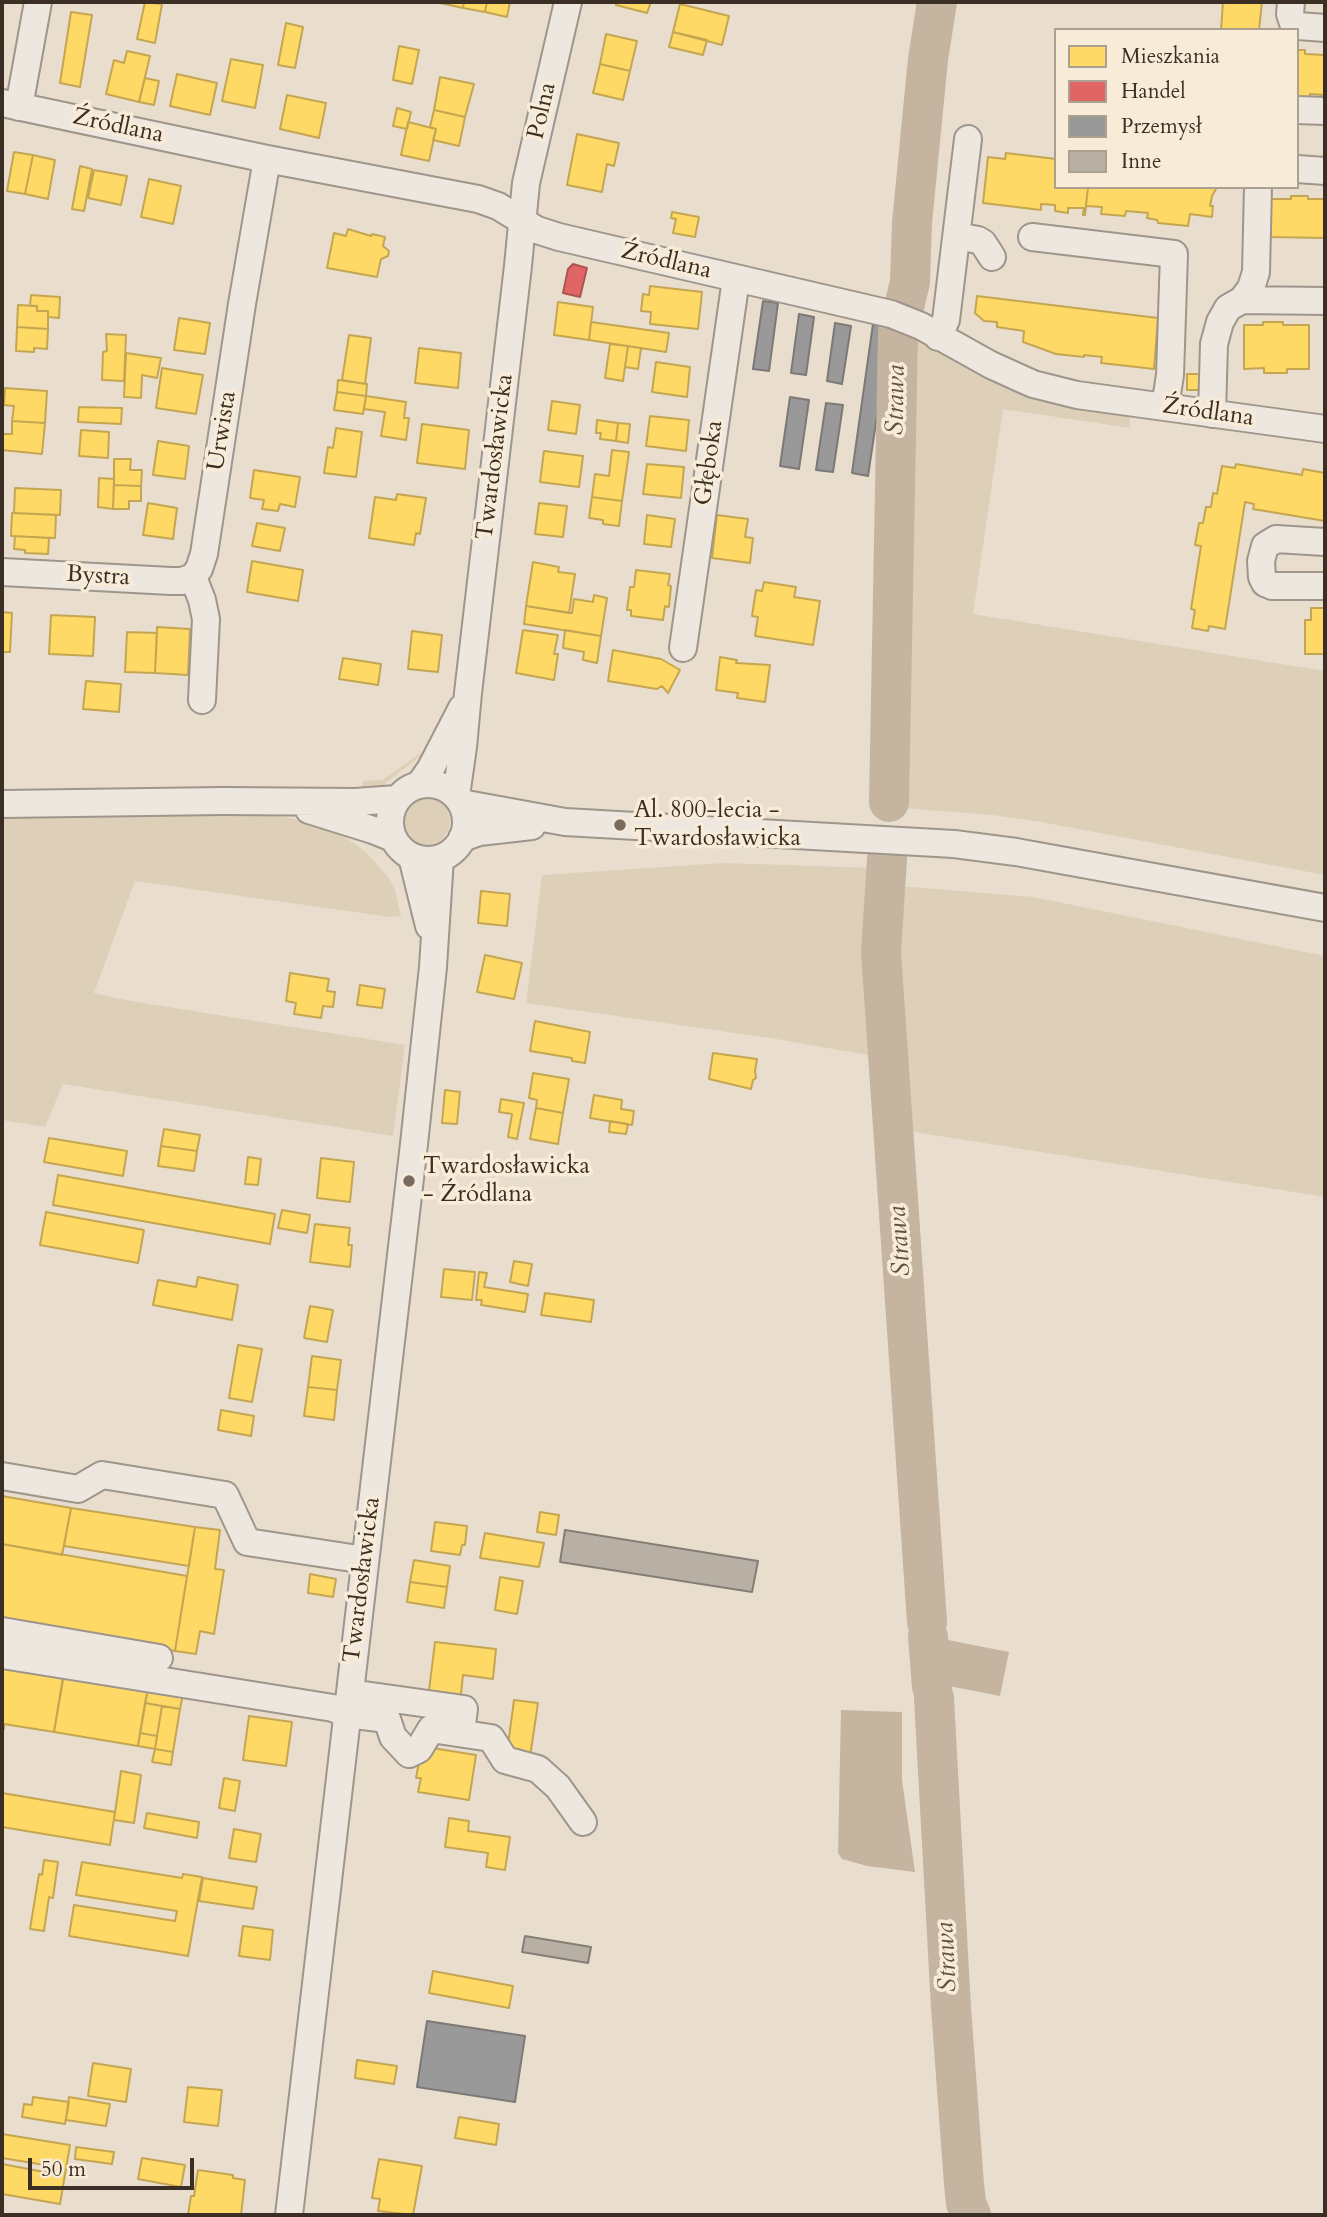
<!DOCTYPE html>
<html>
<head>
<meta charset="utf-8">
<style>
	body { margin:0 }
	#map { position:relative; width:1327px; height:2217px; overflow:hidden; background:#e9dece; font-family:Cardo,serif }
	canvas { display:block }
	.frame { position:absolute; inset:0; border:4px solid #3b2e24; pointer-events:none }
	.legend { position:absolute; left:1054px; top:28px; width:245px; height:161px; box-sizing:border-box; background:#f8ecd8; border:2px solid #aca090; margin:0; padding:9px 12px; list-style:none; font-size:21px; color:#3b2e24 }
	.legend li { display:flex; align-items:center; gap:14px; height:35px }
	.legend b { width:35px; border:2px solid #aca090 }
	.scale { position:absolute; left:28px; top:2158px; width:166px; height:32px; box-sizing:border-box; border:4px solid #3b2e24; border-top:0; padding-left:9px; font-size:21px; line-height:24px; white-space:nowrap; color:#3b2e24; -webkit-text-stroke:5px #f8ecd8; paint-order:stroke }
</style>
</head>
<body>
<div id="map">
<canvas width="1327" height="2217"></canvas>
<div class="frame"></div>
<ul class="legend">
<li><b style="height:19px;background:#ffd966"></b>Mieszkania</li>
<li><b style="height:19px;background:#e06666"></b>Handel</li>
<li><b style="height:19px;background:#999"></b>Przemysł</li>
<li><b style="height:19px;background:#b8b0a5"></b>Inne</li>
</ul>
<div class="scale">50 m</div>
</div>
<script>
const c = document.querySelector('canvas').getContext('2d');
c.lineJoin = 'round';
function fillPath(path, color) {
  c.fillStyle = color;
  c.fill(path, 'evenodd');
}
function shape(rows) {
  const path = new Path2D();
  for (const r of rows) {
    if (r.length === 3) {
      path.moveTo(r[0] + r[2], r[1]);
      path.arc(r[0], r[1], r[2], 0, 2 * Math.PI);
      continue;
    }
    path.moveTo(r[0], r[1]);
    for (let i = 2; i < r.length; i += 2) path.lineTo(r[i], r[i + 1]);
  }
  return path;
}
function trace(path, color, width, dash) {
  c.strokeStyle = color;
  c.lineWidth = width;
  c.lineCap = dash ? 'butt' : 'round';
  c.setLineDash(dash || []);
  c.stroke(path);
}
function write(font, color, halo, rows, align = 'center') {
  c.font = font + ' Cardo,serif';
  c.lineWidth = 7;
  c.setLineDash([]);
  c.textBaseline = 'middle';
  c.strokeStyle = halo;
  c.fillStyle = color;
  for (const [text, x, y, turn = 0] of rows) {
    c.save();
    c.translate(x, y);
    c.rotate((+turn || 0) * Math.PI / 180);
    c.textAlign = isNaN(turn) ? turn : align;
    if (halo) c.strokeText(text, 0, 0);
    c.fillText(text, 0, 0);
    c.restore();
  }
}
fillPath(shape([
	[912,336,1012,388,1050,402,1130,416,1130,428,1003,409,973,614,1325,671,1325,875,1041,822,992,815,902,808,904,795,905,605],
	[425,750,428,750,382,786,361,791,363,781,382,780],
	[425,821,25],
	[270,814,341,829,341,834,367,853,388,877,395,890,401,916,390,917,135,881,94,993,131,1001,405,1045,393,1136,63,1084,45,1127,2,1120,2,815],
	[723,863,878,868,875,910,879,1057,776,1039,526,1003,542,875],
	[900,886,1033,897,1325,956,1325,1197,908,1131,894,960]
]), '#decfb9');
fillPath(shape([
	[943,1639,1009,1652,1000,1696,944,1685],
	[841,1710,902,1712,902,1780,915,1872,867,1866,842,1859,838,1853]
]), '#c5b5a0');
const homes = shape([
	[145,2,162,4,155,43,137,39,145,2],
	[441,2,464,2,463,8,440,3,441,2],
	[464,2,487,2,485,12,463,8,464,2],
	[487,2,510,2,507,17,485,12,487,2],
	[617,2,651,2,647,13,616,5,617,2],
	[1223,2,1262,2,1259,30,1221,30,1223,2],
	[680,4,729,16,722,45,673,32,680,4],
	[71,12,92,15,80,87,60,83,71,12],
	[286,23,303,27,295,68,278,65,286,23],
	[673,32,707,40,703,55,669,47,673,32],
	[606,34,637,41,630,71,600,64,606,34],
	[399,46,419,50,412,84,393,80,399,46],
	[1297,50,1305,50,1305,54,1325,55,1325,95,1310,94,1309,101,1297,100,1297,50],
	[127,51,150,56,139,102,106,94,114,60,124,63,127,51],
	[231,59,263,65,255,108,222,101,231,59],
	[600,64,630,71,623,100,593,93,600,64],
	[177,74,217,83,210,115,170,106,177,74],
	[440,77,474,84,465,117,434,110,440,77],
	[145,78,159,81,154,105,139,102,145,78],
	[287,95,326,103,319,138,280,129,287,95],
	[397,108,411,112,407,129,393,126,397,108],
	[434,110,465,117,459,146,433,140,436,129,430,127,434,110],
	[408,122,436,129,429,161,401,155,408,122],
	[577,134,619,143,614,166,607,164,602,192,567,185,577,134],
	[14,152,33,155,25,194,7,191,14,152],
	[1006,153,1056,159,1056,187,1088,187,1085,215,1083,215,1084,208,1068,208,1068,213,1055,211,1055,205,1041,204,1041,210,983,203,988,157,1005,159,1006,153],
	[33,155,55,160,48,199,25,194,33,155],
	[80,166,92,169,84,211,72,209,80,166],
	[94,170,127,176,121,205,88,198,94,170],
	[149,179,181,186,173,224,141,217,149,179],
	[1088,187,1217,187,1212,196,1210,206,1213,206,1212,217,1190,214,1188,226,1158,223,1157,220,1147,218,1148,213,1126,211,1125,216,1101,214,1102,207,1086,206,1088,187],
	[1291,196,1308,196,1308,199,1325,199,1325,238,1271,237,1271,199,1291,199,1291,196],
	[672,212,699,217,695,237,673,233,676,219,671,218,672,212],
	[348,229,371,236,372,234,385,237,383,246,389,251,388,256,381,259,377,277,327,268,334,233,346,236,348,229],
	[650,286,702,292,698,329,650,324,651,312,641,311,643,294,649,295,650,286],
	[31,295,60,297,59,318,48,317,48,311,37,311,37,306,30,306,31,295],
	[977,296,1158,318,1154,369,1101,363,1102,357,1084,355,1084,357,1056,354,1023,342,1024,331,997,327,997,322,984,321,975,313,977,296],
	[558,302,593,307,589,340,554,335,558,302],
	[18,305,37,306,37,311,48,311,48,329,17,327,18,305],
	[179,318,210,323,205,354,174,350,179,318],
	[591,322,669,333,666,352,589,340,591,322],
	[1263,322,1283,322,1283,325,1309,325,1309,369,1287,369,1287,373,1264,373,1264,368,1244,369,1244,325,1263,325,1263,322],
	[17,327,48,329,47,349,34,348,34,352,16,351,17,327],
	[106,334,126,335,124,381,102,380,103,352,107,351,106,334],
	[349,335,371,338,365,384,342,380,349,335],
	[610,344,628,346,623,381,605,378,610,344],
	[628,346,641,348,638,369,625,367,628,346],
	[419,348,461,353,458,388,415,383,419,348],
	[126,353,161,358,157,378,142,375,141,398,124,397,126,353],
	[656,362,690,367,687,397,652,392,656,362],
	[162,368,203,375,196,414,156,408,162,368],
	[1187,374,1202,374,1202,390,1187,390,1187,374],
	[338,380,367,384,366,396,337,392,338,380],
	[5,388,47,391,45,423,12,421,14,406,4,405,5,388],
	[337,392,366,396,363,414,334,410,337,392],
	[366,396,406,402,404,418,409,418,406,440,381,436,385,412,364,409,366,396],
	[552,401,580,405,576,434,548,430,552,401],
	[79,407,122,408,121,424,78,422,79,407],
	[650,416,689,420,686,451,646,446,650,416],
	[597,420,618,423,616,441,600,439,601,433,596,433,597,420],
	[12,421,45,423,42,454,2,450,2,434,12,434,12,421],
	[618,423,630,424,628,443,616,441,618,423],
	[422,424,469,430,465,469,417,463,422,424],
	[336,428,362,432,356,477,324,473,328,447,333,448,336,428],
	[81,430,109,432,108,458,79,456,81,430],
	[158,441,189,446,185,479,153,475,158,441],
	[612,450,629,452,622,501,592,497,595,474,609,476,612,450],
	[544,451,583,456,579,487,540,482,544,451],
	[114,459,131,459,130,470,142,470,141,486,114,485,114,459],
	[647,464,684,467,681,498,643,494,647,464],
	[1236,464,1302,475,1303,469,1325,473,1325,521,1253,509,1254,504,1245,502,1225,629,1209,626,1208,631,1192,628,1195,610,1191,609,1201,546,1195,545,1199,523,1203,523,1206,507,1211,507,1213,493,1217,494,1222,466,1235,468,1236,464],
	[254,470,300,477,295,507,280,504,278,511,262,509,264,500,250,498,254,470],
	[99,478,114,479,113,509,98,507,99,478],
	[114,485,141,486,141,501,129,501,129,509,113,509,114,485],
	[15,488,61,490,60,515,14,513,15,488],
	[397,494,426,498,420,534,416,533,414,545,369,538,375,497,396,500,397,494],
	[592,497,622,501,619,526,603,524,603,520,589,518,592,497],
	[148,503,177,508,173,539,143,535,148,503],
	[539,503,567,506,563,537,535,534,539,503],
	[12,513,56,515,55,538,11,536,12,513],
	[647,515,675,519,671,547,644,544,647,515],
	[717,515,748,519,745,537,753,538,750,563,712,558,717,515],
	[257,523,285,528,280,551,252,546,257,523],
	[15,536,49,538,48,554,25,553,25,550,14,549,15,536],
	[252,561,303,570,298,601,247,592,252,561],
	[533,562,559,567,558,572,575,574,569,613,526,606,533,562],
	[636,570,670,574,668,585,671,586,669,607,665,606,663,620,631,616,631,610,627,610,630,587,634,587,636,570],
	[764,582,796,587,794,597,820,601,813,645,755,636,758,617,752,616,756,590,762,591,764,582],
	[594,595,607,598,601,636,524,624,526,606,572,613,574,599,593,602,594,595],
	[1311,608,1325,608,1325,654,1305,654,1305,620,1311,620,1311,608],
	[2,612,12,613,10,652,2,652,2,612],
	[51,615,95,617,93,656,49,654,51,615],
	[157,627,190,629,188,675,155,673,157,627],
	[523,630,558,635,554,654,558,654,554,680,516,673,523,630],
	[565,630,601,636,597,663,583,660,584,652,563,648,565,630],
	[412,631,442,635,438,672,408,669,412,631],
	[127,632,157,633,155,673,125,672,127,632],
	[613,650,661,659,680,670,668,693,662,686,657,689,608,681,613,650],
	[720,657,737,660,736,663,770,665,765,702,737,698,738,693,716,690,720,657],
	[343,658,381,664,378,685,339,679,343,658],
	[86,681,121,684,119,712,83,709,86,681],
	[481,891,510,894,507,926,478,923,481,891],
	[485,955,522,963,514,999,477,992,485,955],
	[290,973,329,979,327,991,335,992,333,1007,323,1006,321,1018,294,1014,296,1003,286,1001,290,973],
	[360,985,385,989,382,1008,357,1005,360,985],
	[535,1021,590,1032,585,1063,572,1061,572,1058,530,1051,535,1021],
	[713,1053,757,1059,755,1071,756,1078,753,1080,751,1089,709,1079,713,1053],
	[533,1073,569,1079,563,1113,536,1108,537,1100,529,1098,533,1073],
	[445,1090,460,1092,457,1124,442,1123,445,1090],
	[594,1095,622,1100,621,1109,634,1111,632,1125,590,1118,594,1095],
	[501,1099,524,1103,517,1139,508,1137,512,1114,499,1112,501,1099],
	[536,1108,563,1113,558,1144,530,1139,536,1108],
	[610,1121,628,1124,626,1134,609,1132,610,1121],
	[164,1129,200,1135,197,1151,161,1146,164,1129],
	[49,1138,127,1151,123,1176,44,1162,49,1138],
	[161,1146,197,1151,194,1171,158,1166,161,1146],
	[248,1157,261,1159,258,1185,245,1184,248,1157],
	[321,1158,354,1162,350,1202,317,1198,321,1158],
	[58,1175,275,1214,270,1244,53,1205,58,1175],
	[282,1210,310,1215,307,1233,278,1228,282,1210],
	[46,1212,144,1230,138,1263,40,1245,46,1212],
	[315,1224,350,1228,348,1245,352,1245,350,1267,310,1262,315,1224],
	[514,1261,532,1264,528,1286,510,1282,514,1261],
	[444,1269,475,1272,472,1300,441,1297,444,1269],
	[479,1272,487,1273,484,1287,528,1294,525,1312,481,1305,482,1300,476,1300,479,1272],
	[198,1277,238,1285,232,1320,153,1305,158,1280,196,1287,198,1277],
	[545,1293,594,1300,591,1322,541,1315,545,1293],
	[310,1306,333,1310,327,1342,304,1338,310,1306],
	[238,1345,262,1349,252,1402,229,1398,238,1345],
	[312,1356,341,1360,337,1390,308,1387,312,1356],
	[308,1387,337,1390,334,1420,304,1416,308,1387],
	[221,1410,254,1416,251,1436,218,1430,221,1410],
	[2,1496,71,1508,62,1555,2,1544,2,1496],
	[71,1508,195,1527,189,1566,64,1546,71,1508],
	[540,1512,559,1515,556,1535,537,1532,540,1512],
	[435,1522,467,1526,465,1545,462,1545,460,1555,431,1551,435,1522],
	[195,1527,220,1530,215,1569,224,1570,214,1634,200,1631,196,1654,175,1651,195,1527],
	[485,1533,544,1543,539,1567,480,1558,485,1533],
	[2,1544,187,1576,175,1651,2,1622,2,1544],
	[414,1560,450,1566,447,1587,410,1582,414,1560],
	[310,1574,336,1579,333,1597,308,1593,310,1574],
	[500,1577,523,1581,517,1614,495,1610,500,1577],
	[410,1582,447,1587,444,1608,407,1602,410,1582],
	[435,1642,496,1649,493,1679,463,1675,460,1703,428,1699,435,1642],
	[2,1661,64,1671,54,1732,4,1724,4,1729,2,1728,2,1661],
	[64,1674,148,1688,138,1746,54,1732,64,1674],
	[148,1688,183,1694,180,1709,145,1703,148,1688],
	[514,1700,538,1703,530,1757,507,1753,514,1700],
	[145,1703,162,1706,157,1736,140,1733,145,1703],
	[162,1706,180,1709,173,1752,155,1749,162,1706],
	[249,1716,292,1722,286,1766,243,1760,249,1716],
	[140,1733,157,1736,155,1749,138,1746,140,1733],
	[426,1747,476,1755,469,1800,418,1792,421,1778,416,1778,419,1762,423,1763,426,1747],
	[155,1749,173,1752,171,1765,152,1762,155,1749],
	[121,1771,141,1775,134,1823,114,1820,121,1771],
	[224,1778,240,1781,235,1811,219,1808,224,1778],
	[2,1793,115,1812,110,1845,2,1827,2,1793],
	[147,1813,199,1822,197,1838,144,1828,147,1813],
	[449,1818,469,1821,468,1831,510,1837,505,1870,486,1867,488,1853,445,1847,449,1818],
	[234,1829,261,1834,256,1862,229,1858,234,1829],
	[44,1860,58,1862,53,1898,49,1897,44,1931,30,1929,39,1874,42,1875,44,1860],
	[82,1862,182,1878,183,1874,202,1877,188,1956,69,1936,74,1905,175,1921,177,1911,76,1895,82,1862],
	[203,1878,257,1887,253,1909,199,1901,203,1878],
	[243,1926,273,1930,270,1960,239,1956,243,1926],
	[433,1971,513,1986,509,2008,429,1993,433,1971],
	[357,2060,397,2066,394,2084,355,2078,357,2060],
	[93,2063,131,2069,126,2102,88,2096,93,2063],
	[188,2087,222,2090,218,2126,184,2122,188,2087],
	[33,2097,69,2102,65,2124,22,2117,24,2104,32,2105,33,2097],
	[69,2097,110,2104,106,2126,66,2120,69,2097],
	[459,2117,499,2124,496,2145,455,2138,459,2117],
	[2,2134,70,2145,60,2204,2,2194,2,2164,50,2173,51,2166,2,2158,2,2134],
	[76,2147,114,2152,112,2164,75,2159,76,2147],
	[142,2158,185,2165,181,2187,138,2179,142,2158],
	[379,2159,422,2166,413,2215,378,2211,380,2199,372,2198,379,2159],
	[198,2170,233,2175,233,2178,245,2180,241,2215,188,2215,191,2196,194,2196,198,2170]
]);
fillPath(homes, '#ffd966');
trace(homes, '#c4a652', 2);
const shops = shape([
	[573,264,587,268,580,297,563,293,568,269,573,264]
]);
fillPath(shops, '#e06666');
trace(shops, '#ae5552', 2);
const industry = shape([
	[763,301,778,303,769,371,753,369,763,301],
	[799,314,814,317,806,375,791,373,799,314],
	[835,323,851,326,842,384,827,381,835,323],
	[873,324,890,328,868,476,852,473,873,324],
	[790,397,809,400,799,469,780,466,790,397],
	[826,403,843,405,833,472,816,470,826,403],
	[427,2021,525,2036,515,2102,417,2087,427,2021]
]);
fillPath(industry, '#999');
trace(industry, '#7d7976', 2);
trace(shape([
	[889,802,898,332,910,282,912,223,928,59,937,2],
	[887,859,881,952,927,1622],
	[928,1637,932,1687],
	[934,1698,951,2008,964,2184,966,2203,971,2215]
]), '#c5b5a0', 40);
const building = shape([
	[565,1530,758,1561,752,1592,560,1562,565,1530],
	[525,1936,591,1947,588,1963,522,1952,525,1936]
]);
fillPath(building, '#b8b0a5');
trace(building, '#857e74', 2);
const minor = shape([
	[1291,2,1290,14,1293,23,1298,26,1325,28],
	[2,103,267,159,478,199,498,206,537,230,559,237,891,314,921,326,991,365,1033,384,1077,395,1325,429],
	[19,107,38,2],
	[1297,110,1325,111],
	[1297,169,1325,171],
	[957,236,978,240,983,243,992,257],
	[1032,237,1174,254,1170,375,1165,407],
	[1242,300,1325,301],
	[938,337,946,320,968,139],
	[1212,414,1214,344,1220,322,1228,308,1242,300,1251,288,1256,272,1258,187],
	[1325,542,1276,539,1265,546,1261,561,1262,577,1265,583,1272,586,1325,586],
	[2,572,171,581,182,581,193,577],
	[683,648,736,279],
	[202,700,206,619,202,600,193,577,199,569,204,554,242,304,267,159],
	[428,822,38],
	[420,784,431,768,462,708],
	[456,796,463,747,468,693,518,266,526,183,568,2],
	[461,803,565,822,954,844,1016,852,1325,908],
	[2,804,223,801,355,802,397,799],
	[309,810,373,830,393,838],
	[462,838,479,832,532,826],
	[412,857,429,926],
	[2,1476,78,1489,102,1475,225,1495,247,1542,365,1560],
	[2,1631,159,1658],
	[2,1655,333,1708,347,1714,387,1719,393,1737,409,1754,419,1749,431,1729,491,1738,505,1760,538,1769,558,1787,583,1822],
	[350,1693,464,1709,461,1733],
	[289,2215,414,1144,433,967,440,858]
]);
trace(minor, '#9e968b', 30);
trace(minor, '#ede7df', 26);
for (const [x, y, r, color] of [
	[620,825,7,"#786c60"],
	[409,1181,7,"#786c60"]
]) {
  const dot = new Path2D();
  dot.arc(x, y, r, 0, 2 * Math.PI);
  c.fillStyle = color;
  c.fill(dot);
  trace(dot, '#f8ecd8', 2.5);
}
write('24px', '#3b2e24', '#f8ecd8', [
	["Polna",543,111,-77],
	["Źródlana",118,127,12],
	["Źródlana",666,262,13],
	["Źródlana",1208,413,8],
	["Urwista",223,431,-81],
	["Twardosławicka",496,457,-83],
	["Głęboka",710,463,-82],
	["Bystra",98,577,3],
	["Twardosławicka",363,1580,-83]
]);
write('24px', '#3b2e24', '#f8ecd8', [
	["Al. 800-lecia -",634,811],
	["Twardosławicka",634,839],
	["Twardosławicka",423,1167],
	["- Źródlana",423,1195]
], 'left');
write('italic 26px', '#605144', '#f8ecd8', [
	["Strawa",897,400,-89],
	["Strawa",901,1241,-94],
	["Strawa",948,1957,-93]
]);
</script>
</body>
</html>
